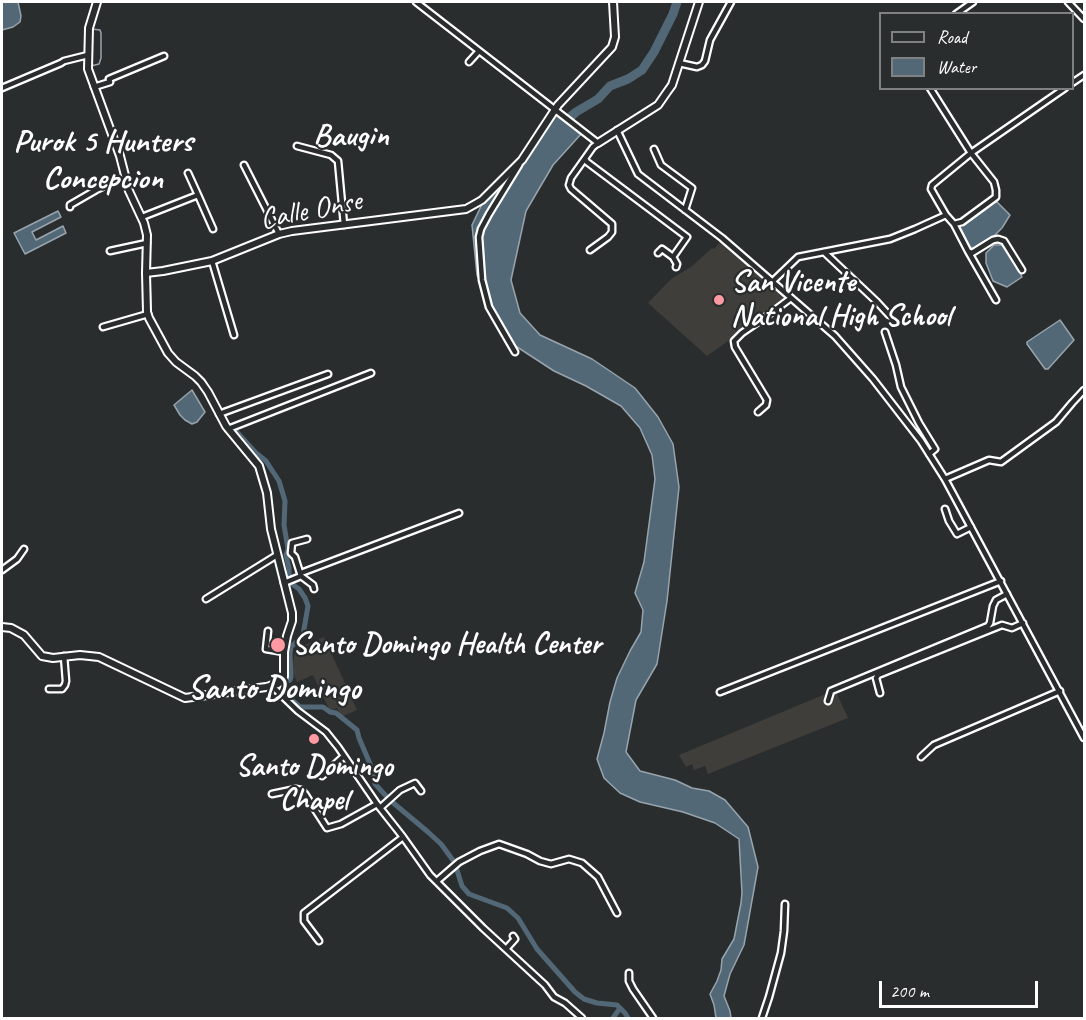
<!DOCTYPE html>
<html>
<head>
<meta charset="utf-8">
<style>
	body { margin:0 }
	#map { position:relative; width:1086px; height:1020px; overflow:hidden; background:#2a2d2e; font-family:Caveat,sans-serif }
	canvas { display:block }
	.frame { position:absolute; inset:0; border:3px solid #fff; pointer-events:none }
	.legend { position:absolute; left:879px; top:12px; width:195px; height:78px; box-sizing:border-box; background:#2a2d2e; border:2px solid #7f8182; margin:0; padding:8px 10px; list-style:none; font-size:18px; color:#fff }
	.legend li { display:flex; align-items:center; gap:12px; height:30px }
	.legend b { width:30px; border:2px solid #7f8182 }
	.scale { position:absolute; left:879px; top:981px; width:159px; height:27px; box-sizing:border-box; border:3px solid #fff; border-top:0; padding-left:8px; font-size:18px; line-height:21px; white-space:nowrap; color:#fff; -webkit-text-stroke:4px #2a2d2e; paint-order:stroke }
</style>
</head>
<body>
<div id="map">
<canvas width="1086" height="1020"></canvas>
<div class="frame"></div>
<ul class="legend">
<li><b style="height:8px;background:#2a2d2e"></b>Road</li>
<li><b style="height:16px;background:#536877"></b>Water</li>
</ul>
<div class="scale">200 m</div>
</div>
<script>
const c = document.querySelector('canvas').getContext('2d');
c.lineJoin = 'round';
function fillPath(path, color) {
  c.fillStyle = color;
  c.fill(path, 'evenodd');
}
function shape(rows) {
  const path = new Path2D();
  for (const r of rows) {
    path.moveTo(r[0], r[1]);
    for (let i = 2; i < r.length; i += 2) path.lineTo(r[i], r[i + 1]);
  }
  return path;
}
function trace(path, color, width, dash) {
  c.strokeStyle = color;
  c.lineWidth = width;
  c.lineCap = dash ? 'butt' : 'round';
  c.setLineDash(dash || []);
  c.stroke(path);
}
function write(font, color, halo, rows, align = 'center') {
  c.font = font + ' Caveat,sans-serif';
  c.lineWidth = 4.5;
  c.setLineDash([]);
  c.textBaseline = 'middle';
  c.strokeStyle = halo;
  c.fillStyle = color;
  for (const [text, x, y, turn = 0] of rows) {
    c.save();
    c.translate(x, y);
    c.rotate((+turn || 0) * Math.PI / 180);
    c.textAlign = isNaN(turn) ? turn : align;
    if (halo) c.strokeText(text, 0, 0);
    c.fillText(text, 0, 0);
    c.restore();
  }
}
fillPath(shape([
	[721,241,790,297,707,356,648,303,671,279,691,267,712,248,714,249],
	[324,637,357,710,341,717,337,708,330,711,313,675,297,682,292,671,295,649],
	[835,690,848,718,708,774,705,766,694,770,692,764,686,767,679,755]
]), '#3f3e3a');
const water = shape([
	[2,2,18,2,21,16,20,22,13,27,2,30,2,2],
	[555,113,582,133,553,165,526,211,511,280,520,313,540,335,592,359,635,388,658,417,673,444,679,487,667,601,657,664,636,700,626,752,640,771,675,780,692,788,709,791,725,800,748,827,758,867,744,945,730,974,724,996,730,1011,731,1018,716,1018,714,1005,710,994,717,981,721,970,722,959,734,939,741,903,742,893,739,839,715,823,683,812,640,802,620,793,604,778,597,759,604,733,610,702,617,678,630,651,641,632,643,610,635,593,644,562,655,479,652,455,640,428,621,406,586,386,554,371,511,343,496,317,477,275,472,225,483,202,501,182,555,113],
	[993,202,997,202,1010,215,1002,228,993,237,976,248,973,248,970,247,960,227,962,223,993,202],
	[58,211,61,217,32,232,36,240,63,226,66,233,25,254,14,233,58,211],
	[994,245,1002,245,1014,261,1022,277,1007,287,993,281,986,263,986,253,994,245],
	[1060,320,1074,340,1048,369,1045,369,1027,344,1027,342,1060,320],
	[192,390,205,412,197,422,192,424,185,420,180,415,174,405,192,390]
]);
fillPath(water, '#536877');
trace(water, '#98a4ad', 1.5);
trace(shape([
	[95,19,101,2],
	[91,70,91,66,99,64,101,58,101,33,100,30,92,29],
	[130,185,142,211],
	[150,242,150,270],
	[150,275,151,315],
	[178,359,196,372,205,380,221,410]
]), '#98a4ad', 1.5);
trace(shape([
	[234,429,256,453,266,461,279,481,285,501,284,525,288,549,286,555,289,568,289,578,292,584,299,589,305,598,308,606,303,635,291,647,290,654,291,677,290,680,280,685,280,690,300,707,323,707,330,712,336,713,357,730,359,738,371,766,375,784,387,797],
	[391,801,428,832,441,844,455,863],
	[456,867,462,886,469,894,507,908,518,918,537,949,575,992,584,999,597,1003,617,1005,625,1013,628,1018],
	[613,1018,620,1008]
]), '#536877', 5);
trace(shape([
	[560,126,576,112,598,99,610,86,628,79,642,70,654,52,673,14,677,2]
]), '#536877', 9);
const minor = shape([
	[416,2,598,143,593,147,571,178,569,185,571,189,612,224,612,232,608,237,590,250],
	[1068,2,1084,19],
	[956,14,973,2],
	[469,62,479,51],
	[679,63,697,67,702,65,705,61,710,40,731,2],
	[1072,83,1084,75],
	[94,87,110,82,109,79,164,56],
	[2,88,61,63,64,61,88,55],
	[930,88,971,153,994,182,996,190,996,197,962,222,954,224],
	[617,130,638,174,722,238,835,336,873,379,921,441,945,479,1084,738],
	[297,146,331,155,338,161,344,225],
	[654,149,661,165,692,188,685,210],
	[585,159,587,162,687,237,673,257,662,249,658,253],
	[244,165,279,234],
	[188,173,198,195],
	[70,207,70,205,96,190,109,184,126,178],
	[946,215,931,189,932,185,971,153,1065,88],
	[142,217,198,195,213,229],
	[110,251,147,243],
	[824,252,877,302,889,315],
	[969,252,972,253,993,240,998,239,1004,241,1022,270],
	[673,257,677,264,676,267],
	[212,261,234,335],
	[773,281,798,257,890,239,915,229,946,215,954,224,968,251,996,300],
	[103,327,148,314],
	[885,332,896,365,901,387,919,423,935,449,929,454],
	[515,352,489,307,482,280,479,237,481,229,489,214,519,165],
	[758,412,766,405,767,400,735,347,734,341,742,333,771,313,791,298],
	[219,414,328,374],
	[228,429,371,373],
	[945,479,989,460,1001,462,1056,422,1072,403,1084,390],
	[945,509,949,521,957,534,971,527],
	[2,570,17,559,24,549],
	[301,573,459,513],
	[301,576,313,585,314,589],
	[284,583,301,576,295,557,291,553,292,543,307,539],
	[206,599,277,555],
	[268,631,266,649,284,652],
	[271,685,298,711,326,732,338,747,377,804,403,837,430,875,483,928,545,985,554,997,565,1003,582,1018],
	[49,689,62,689,65,685,66,681,64,656],
	[720,692,1001,581],
	[880,693,876,678,878,675,987,631,1002,625,1012,628,1023,623],
	[828,701,831,691,988,626,990,623,993,606,996,600,1007,594],
	[921,757,934,745,1060,691],
	[322,776,344,756],
	[272,794,296,789,301,790,305,794,327,828,341,824,377,804],
	[380,808,400,790,415,783,421,791],
	[437,881,459,862,480,851,499,844,527,854,540,861,551,864,569,859,582,863,598,877,617,913],
	[319,941,304,921,304,913,403,837],
	[506,949,515,939,513,936],
	[629,973,629,981,633,989,653,1018],
	[762,1018,769,997,781,953,784,931,785,904]
]);
const tertiary = shape([
	[598,143,658,105,667,92,672,85,699,2],
	[146,273,163,271,212,261,279,234,292,231,466,209,475,204,482,200,522,160,558,105,612,47,615,37,613,2],
	[2,627,11,628,24,635,42,656,53,658,80,655,99,657,185,698,266,687,278,684,283,680,284,676,284,652,287,636,292,621,292,613,271,529,267,493,259,466,226,426,208,392,201,382,195,376,176,362,168,353,149,318,147,312,146,273,147,235,144,223,129,191,120,156,88,69,89,28,97,2]
]);
trace(minor, '#fff', 9);
trace(tertiary, '#fff', 10);
trace(minor, '#2a2d2e', 4.5);
trace(tertiary, '#2a2d2e', 6);
for (const [x, y, r, color] of [
	[719,300,6,"#ff9aa2"],
	[278,645,8,"#ff9aa2"],
	[314,739,6,"#ff9aa2"]
]) {
  const dot = new Path2D();
  dot.arc(x, y, r, 0, 2 * Math.PI);
  c.fillStyle = color;
  c.fill(dot);
  trace(dot, '#2a2d2e', 2);
}
write('30px', '#fff', '#2a2d2e', [
	["Calle Onse",311,211,-11]
]);
write('bold 30px', '#fff', '#2a2d2e', [
	["San Vicente",731,283],
	["National High School",731,317],
	["Santo Domingo Health Center",292,645],
	["Santo Domingo",314,767,"center"],
	["Chapel",314,801,"center"]
], 'left');
write('bold 32px', '#fff', '#2a2d2e', [
	["Baugin",351,137],
	["Purok 5 Hunters",103,143],
	["Concepcion",103,180]
]);
write('bold 33px', '#fff', '#2a2d2e', [
	["Santo Domingo",274,689]
]);
</script>
</body>
</html>
